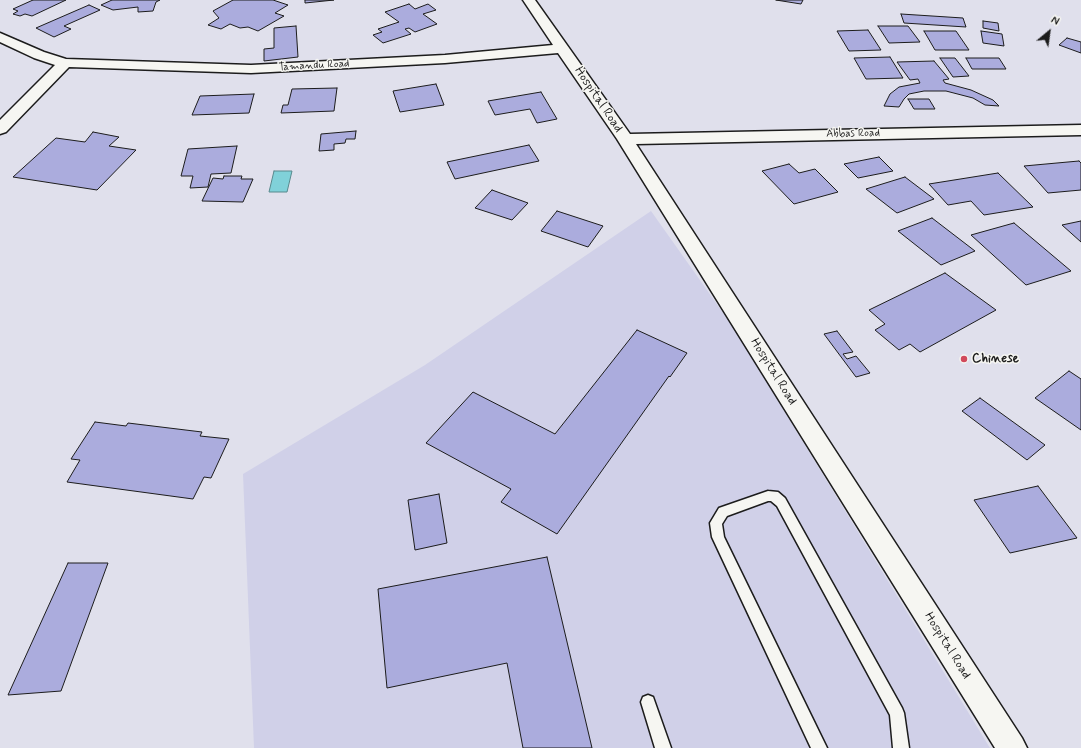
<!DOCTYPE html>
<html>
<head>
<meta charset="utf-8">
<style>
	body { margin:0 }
	#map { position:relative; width:1081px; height:748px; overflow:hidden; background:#e0e0ec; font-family:Mynerve,sans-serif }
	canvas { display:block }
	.north { position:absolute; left:1029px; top:12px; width:40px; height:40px; -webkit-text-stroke:3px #f6f6f2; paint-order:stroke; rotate:29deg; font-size:11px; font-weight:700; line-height:16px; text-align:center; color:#1c1c1c }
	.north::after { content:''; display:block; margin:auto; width:14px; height:18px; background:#1c1c1c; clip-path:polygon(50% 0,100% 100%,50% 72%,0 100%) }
</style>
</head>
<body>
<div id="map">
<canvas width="1081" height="748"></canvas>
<div class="north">N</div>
</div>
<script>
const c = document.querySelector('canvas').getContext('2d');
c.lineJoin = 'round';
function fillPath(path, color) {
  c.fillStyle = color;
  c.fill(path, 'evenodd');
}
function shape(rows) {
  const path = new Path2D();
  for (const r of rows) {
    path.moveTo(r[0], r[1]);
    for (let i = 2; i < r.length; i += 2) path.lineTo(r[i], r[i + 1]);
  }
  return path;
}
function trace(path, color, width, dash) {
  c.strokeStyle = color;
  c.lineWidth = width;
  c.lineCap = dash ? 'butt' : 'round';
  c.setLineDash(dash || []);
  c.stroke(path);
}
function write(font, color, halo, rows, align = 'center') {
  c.font = font + ' Mynerve,sans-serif';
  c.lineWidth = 3;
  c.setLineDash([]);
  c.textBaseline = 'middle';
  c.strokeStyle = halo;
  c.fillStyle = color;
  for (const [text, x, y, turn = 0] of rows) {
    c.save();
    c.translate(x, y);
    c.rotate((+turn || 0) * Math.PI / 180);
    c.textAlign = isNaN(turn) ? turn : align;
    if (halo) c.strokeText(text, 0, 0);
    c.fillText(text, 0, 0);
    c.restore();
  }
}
fillPath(shape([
	[651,211,731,324,990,748,254,748,243,474,425,365]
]), '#d0d0e8');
const water = shape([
	[274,171,292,171,287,192,269,192,274,171]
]);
fillPath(water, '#80d1d9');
trace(water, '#58898d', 1);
const building = shape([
	[33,0,66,0,32,16,25,14,20,16,13,14,18,11,13,9,33,0],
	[112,0,160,0,156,2,153,11,138,12,138,7,113,10,101,5,112,0],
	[233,0,273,0,288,5,275,13,284,16,258,31,248,27,240,28,230,24,221,29,208,25,219,18,213,11,233,0],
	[305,0,334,0,305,3,305,0],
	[776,0,803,0,801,4,776,0],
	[409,4,415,9,428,4,436,10,423,14,437,24,415,32,409,28,405,29,411,34,383,43,373,35,382,32,378,29,399,22,385,12,409,4],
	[89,5,100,10,64,26,71,29,54,37,36,28,89,5],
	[901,14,963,18,966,27,904,23,901,14],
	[983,21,998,23,999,31,983,28,983,21],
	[296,26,298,57,264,61,264,49,274,48,274,28,296,26],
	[878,26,908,26,920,42,889,43,878,26],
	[868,30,881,50,849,51,837,31,868,30],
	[924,31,956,31,969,50,935,50,924,31],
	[981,31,1002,34,1004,46,983,43,981,31],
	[1067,38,1081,42,1081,53,1059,45,1067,38],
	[890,57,903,78,866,79,854,58,890,57],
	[940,58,955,58,969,76,953,77,940,58],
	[966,58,999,58,1006,69,972,69,966,58],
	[934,61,949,79,943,80,945,83,971,90,993,100,999,106,985,105,973,98,946,91,924,91,909,94,904,99,899,107,884,106,890,94,899,87,920,83,918,79,910,80,897,62,934,61],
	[436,84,444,105,400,112,393,91,436,84],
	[337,88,334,111,281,113,283,105,288,105,292,89,337,88],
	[541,92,557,119,537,123,530,109,495,115,488,101,541,92],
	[254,94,249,113,192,115,200,96,254,94],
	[908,99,929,99,935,109,914,109,908,99],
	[356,131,355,139,346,139,345,143,334,144,334,150,319,151,321,134,356,131],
	[93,132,119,137,109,146,136,150,97,190,13,177,56,138,85,142,93,132],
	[529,145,539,161,455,179,447,162,529,145],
	[237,146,231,173,211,174,208,187,190,188,193,176,181,176,188,149,237,146],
	[879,157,893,171,858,178,844,164,879,157],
	[1079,161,1081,163,1081,190,1048,193,1024,166,1079,161],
	[789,164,799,173,815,169,838,192,794,204,762,171,789,164],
	[998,173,1033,207,984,215,971,201,948,205,929,184,998,173],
	[224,176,242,176,241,179,253,179,243,202,202,201,213,178,223,179,224,176],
	[905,177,934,199,897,213,866,189,905,177],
	[492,190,528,203,512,220,475,208,492,190],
	[557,211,603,226,588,247,541,231,557,211],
	[932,218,975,251,941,265,898,231,932,218],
	[1081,221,1081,242,1062,225,1081,221],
	[1014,223,1071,271,1026,285,971,235,1014,223],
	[945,273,996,310,920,352,910,344,899,350,875,330,885,324,869,310,945,273],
	[637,330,687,353,670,377,669,376,557,534,501,502,511,489,426,443,473,392,555,434,637,330],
	[837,331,853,352,843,354,847,359,856,356,870,373,856,377,824,334,837,331],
	[1069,371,1081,379,1081,430,1035,398,1069,371],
	[980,398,1045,445,1027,460,962,411,980,398],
	[95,422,126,426,128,423,202,432,200,436,229,439,211,478,204,477,193,499,67,482,80,460,71,459,95,422],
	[1038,486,1077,538,1010,553,974,500,1038,486],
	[439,494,447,543,415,550,408,500,439,494],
	[547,557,592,748,523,748,507,663,387,688,378,589,547,557],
	[68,563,108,563,61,691,8,695,68,563]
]);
fillPath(building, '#abacdd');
trace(building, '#1c1c1c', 1);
const lane = shape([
	[768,491,778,492,785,498,902,708,904,713,909,748,893,748,890,715,777,506,771,501,768,501,727,516,722,524,724,537,827,748,811,748,712,537,710,523,719,508,768,491],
	[648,695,653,697,671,748,655,748,641,702,643,697,648,695]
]);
const street = shape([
	[523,0,535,0,630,134,1081,125,1081,135,636,144,1022,738,1027,748,995,748,617,139,558,53,445,63,251,73,69,67,6,132,0,134,0,120,55,65,34,58,0,42,0,33,44,52,66,59,251,65,445,55,553,45,523,0]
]);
trace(lane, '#1c1c1c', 3);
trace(street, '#1c1c1c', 3);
fillPath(lane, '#f6f6f2');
fillPath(street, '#f6f6f2');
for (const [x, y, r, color] of [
	[964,359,4,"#d1495b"]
]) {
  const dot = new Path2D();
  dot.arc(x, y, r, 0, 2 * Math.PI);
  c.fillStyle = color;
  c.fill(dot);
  trace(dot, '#f6f6f2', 1.5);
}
write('11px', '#1c1c1c', '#f6f6f2', [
	["Tamandu Road",314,66,-3],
	["Abbas Road",853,134,-1]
]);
write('13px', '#1c1c1c', '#f6f6f2', [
	["Hospital Road",598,100,56],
	["Hospital Road",773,372,58],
	["Hospital Road",947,646,58]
]);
write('bold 13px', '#1c1c1c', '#f6f6f2', [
	["Chinese",972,359]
], 'left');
</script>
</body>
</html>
